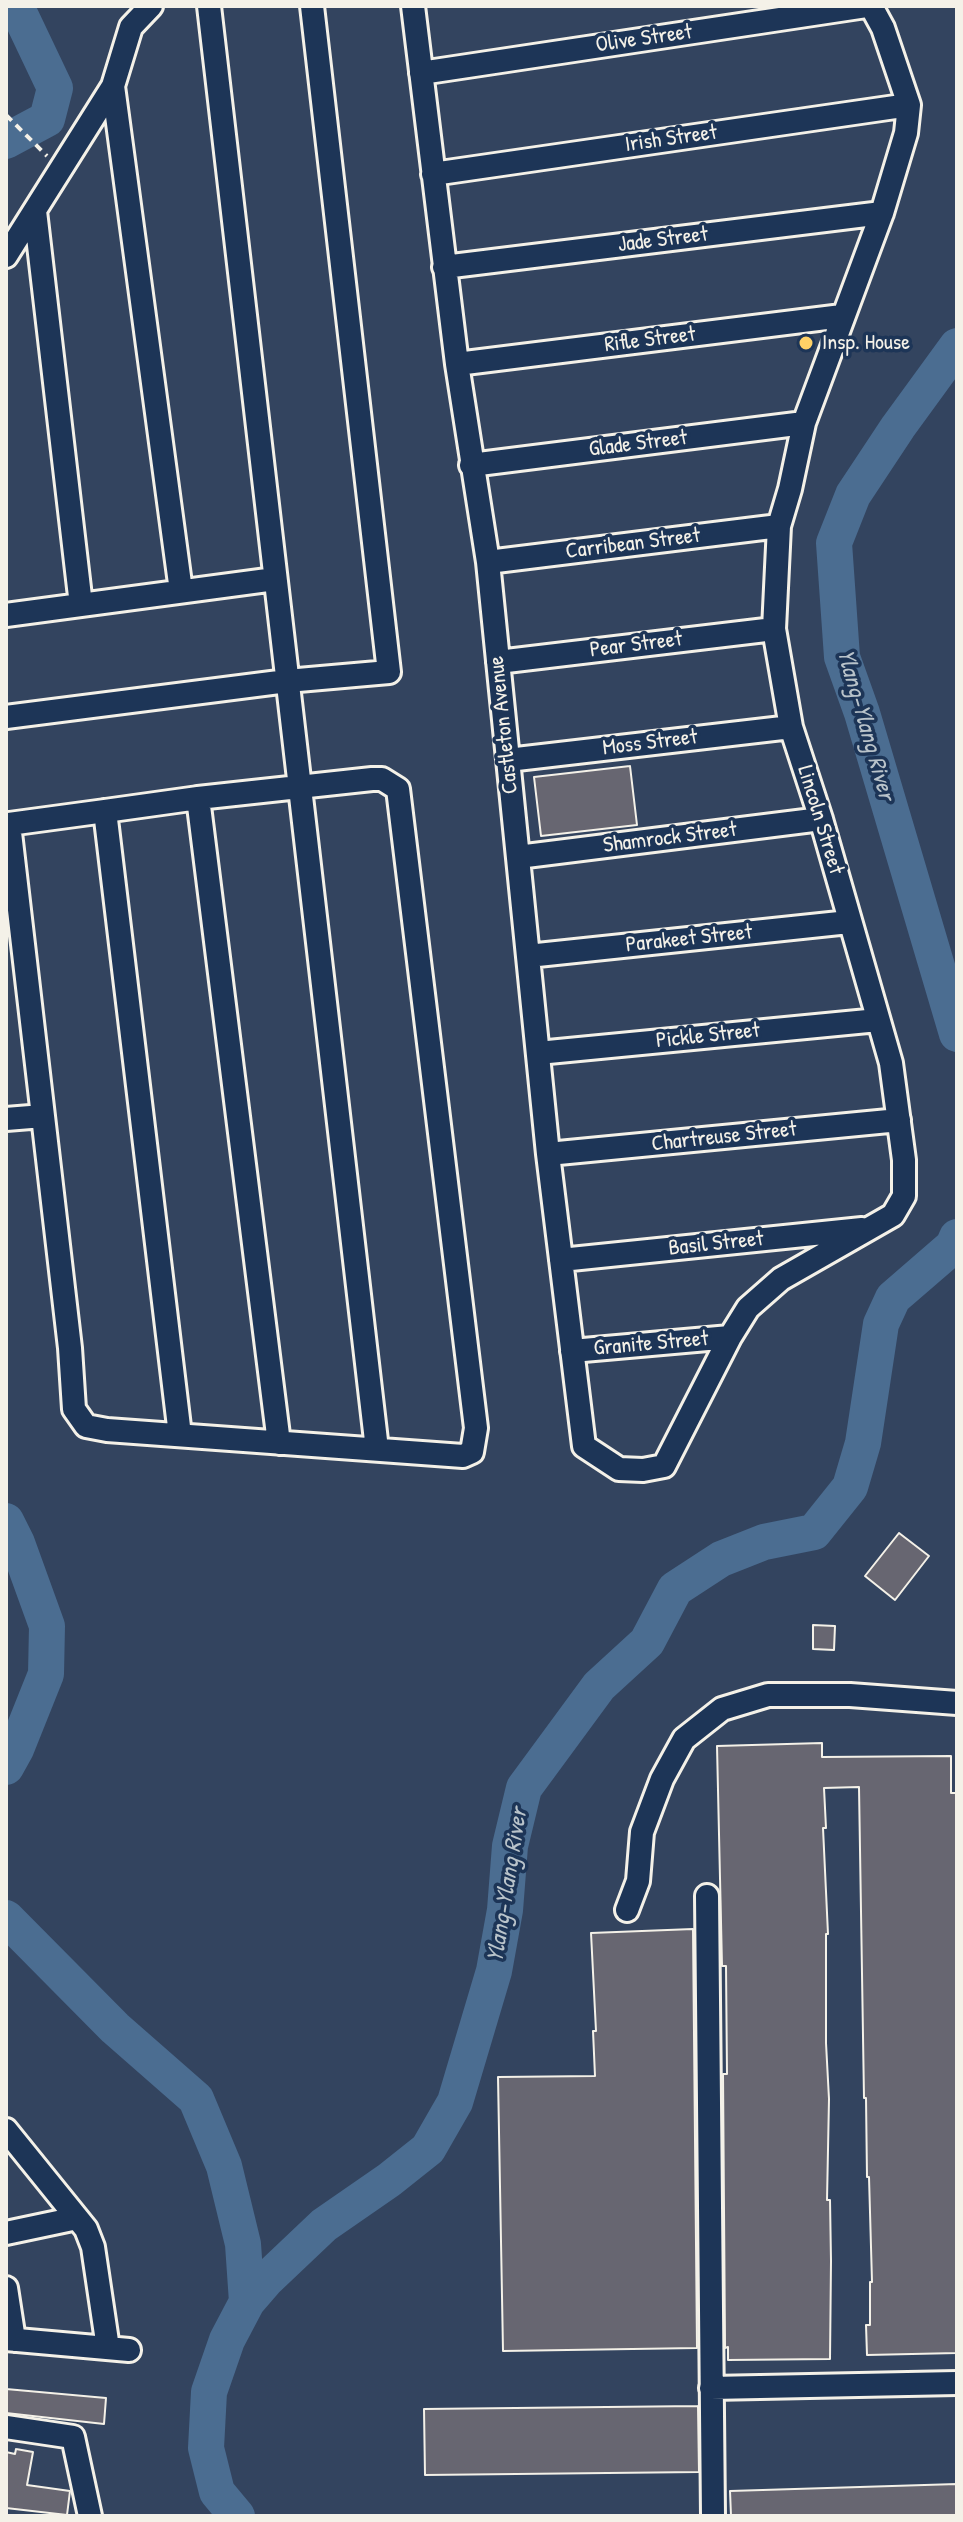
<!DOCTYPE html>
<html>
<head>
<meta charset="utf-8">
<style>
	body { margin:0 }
	#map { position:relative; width:963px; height:2522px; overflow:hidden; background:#33445f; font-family:"Patrick Hand",sans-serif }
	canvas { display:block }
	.frame { position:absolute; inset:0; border:8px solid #f4f1e8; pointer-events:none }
</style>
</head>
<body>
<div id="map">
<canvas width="963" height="2522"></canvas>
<div class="frame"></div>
</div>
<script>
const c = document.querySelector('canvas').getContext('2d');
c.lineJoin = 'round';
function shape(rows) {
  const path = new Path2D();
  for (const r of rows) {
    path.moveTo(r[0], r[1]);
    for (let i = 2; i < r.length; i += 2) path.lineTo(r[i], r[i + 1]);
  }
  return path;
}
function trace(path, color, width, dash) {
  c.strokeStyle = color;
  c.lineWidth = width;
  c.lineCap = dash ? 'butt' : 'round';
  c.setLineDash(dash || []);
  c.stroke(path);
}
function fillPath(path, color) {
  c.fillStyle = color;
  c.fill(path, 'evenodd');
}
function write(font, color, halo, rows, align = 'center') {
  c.font = font + ' "Patrick Hand",sans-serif';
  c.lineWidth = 7;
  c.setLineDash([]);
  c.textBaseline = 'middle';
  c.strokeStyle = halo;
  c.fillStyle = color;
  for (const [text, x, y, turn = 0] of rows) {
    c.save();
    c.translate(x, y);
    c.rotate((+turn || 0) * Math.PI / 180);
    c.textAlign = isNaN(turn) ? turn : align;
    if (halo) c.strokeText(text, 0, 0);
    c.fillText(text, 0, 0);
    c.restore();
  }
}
trace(shape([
	[6,141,47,119,55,88,16,6],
	[957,346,898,427,853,495,834,543,842,657,862,713,957,1034],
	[6,1521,17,1543,47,1626,46,1674,16,1749,6,1767],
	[6,1918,115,2028,196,2099,224,2166,243,2244,247,2302],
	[237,2516,217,2492,206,2448,209,2392,227,2340,247,2302,266,2280,324,2225,389,2180,428,2149,455,2102,494,1971,505,1910,510,1846,524,1788,599,1686,647,1642,675,1589,721,1559,764,1542,814,1532,850,1487,863,1443,881,1324,893,1298,953,1246,957,1237]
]), '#4b6d91', 36);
const building = shape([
	[630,766,637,825,541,836,534,777,630,766],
	[899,1533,929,1556,895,1600,865,1576,899,1533],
	[813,1625,835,1626,834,1650,813,1649,813,1625],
	[822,1743,822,1757,951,1756,951,1793,957,1793,957,2353,867,2355,866,2325,870,2325,870,2282,872,2282,869,2177,867,2177,866,2098,864,2098,859,1787,824,1788,826,1828,823,1828,828,1934,826,1934,826,2043,829,2099,827,2200,830,2200,831,2261,830,2359,728,2360,728,2347,725,2348,723,2074,727,2074,726,1966,722,1966,717,1746,822,1743],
	[693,1929,697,2348,503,2351,498,2077,595,2076,593,2031,596,2031,591,1933,693,1929],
	[6,2389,106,2398,104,2424,6,2413,6,2389],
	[698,2406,699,2472,425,2475,424,2409,698,2406],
	[16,2449,33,2452,27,2485,70,2491,67,2515,6,2508,6,2452,15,2454,16,2449],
	[957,2484,957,2516,731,2516,730,2491,957,2484]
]);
fillPath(building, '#676671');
trace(building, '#f4f1e8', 2);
const minor = shape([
	[209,6,377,1449],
	[413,6,457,364,488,562,548,1154,584,1446,619,1469,643,1470,664,1466,730,1337,748,1308,781,1279,893,1215,904,1196,904,1160,891,1063,821,819,791,727,774,629,779,526,790,489,804,423,882,213,906,133,909,105,883,28,871,6],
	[421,73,866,6],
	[113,86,181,591],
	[433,174,909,105],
	[35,211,81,605],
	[6,256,113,86,131,27,151,6],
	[444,267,882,213],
	[457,364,842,316],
	[471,465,804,423],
	[488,562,779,526],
	[6,615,275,579],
	[498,662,774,629],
	[6,717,287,681,389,672,312,6],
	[508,760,791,727],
	[198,798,279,1443],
	[105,811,180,1435],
	[6,824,9,824,105,811,198,798,372,779,382,779,398,789,476,1428,472,1452,463,1456,107,1430,86,1426,74,1409,70,1348,9,824],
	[518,857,821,819],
	[528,956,849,922],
	[538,1053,878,1020],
	[6,1119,43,1116],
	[548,1154,899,1120],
	[561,1260,862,1229],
	[572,1351,730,1337],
	[707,1896,713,2516],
	[627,1910,638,1881,642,1832,662,1779,684,1739,722,1709,768,1695,850,1695,957,1703],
	[6,2130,86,2229,93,2247,108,2348],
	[6,2233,77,2218],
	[6,2288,14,2340],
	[6,2339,129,2350],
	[711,2388,957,2383],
	[6,2427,73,2437,90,2516]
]);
trace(minor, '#f4f1e8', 28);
trace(shape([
	[6,115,47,156]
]), '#f4f1e8', 4, [8, 6]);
trace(minor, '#1d3557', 22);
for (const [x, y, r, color] of [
	[806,343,8,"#ffd166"]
]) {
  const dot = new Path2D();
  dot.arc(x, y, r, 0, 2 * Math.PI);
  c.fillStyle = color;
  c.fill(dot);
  trace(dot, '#1d3557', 3);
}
write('22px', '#f4f1e8', '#1d3557', [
	["Olive Street",644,39,-8],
	["Irish Street",671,139,-8],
	["Jade Street",663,240,-7],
	["Rifle Street",650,340,-7],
	["Glade Street",638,444,-7],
	["Carribean Street",633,544,-7],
	["Pear Street",636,645,-7],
	["Castleton Avenue",504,725,-96],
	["Moss Street",650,743,-7],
	["Lincoln Street",820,820,73],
	["Shamrock Street",670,838,-7],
	["Parakeet Street",689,939,-6],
	["Pickle Street",708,1036,-6],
	["Chartreuse Street",724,1137,-6],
	["Basil Street",716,1244,-6],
	["Granite Street",651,1344,-5]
]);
write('22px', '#f4f1e8', '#1d3557', [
	["Insp. House",822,343]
], 'left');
write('italic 24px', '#b9c3ca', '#1d3557', [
	["Ylang-Ylang River",865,725,74],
	["Ylang-Ylang River",508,1885,-81]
]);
</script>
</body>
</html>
